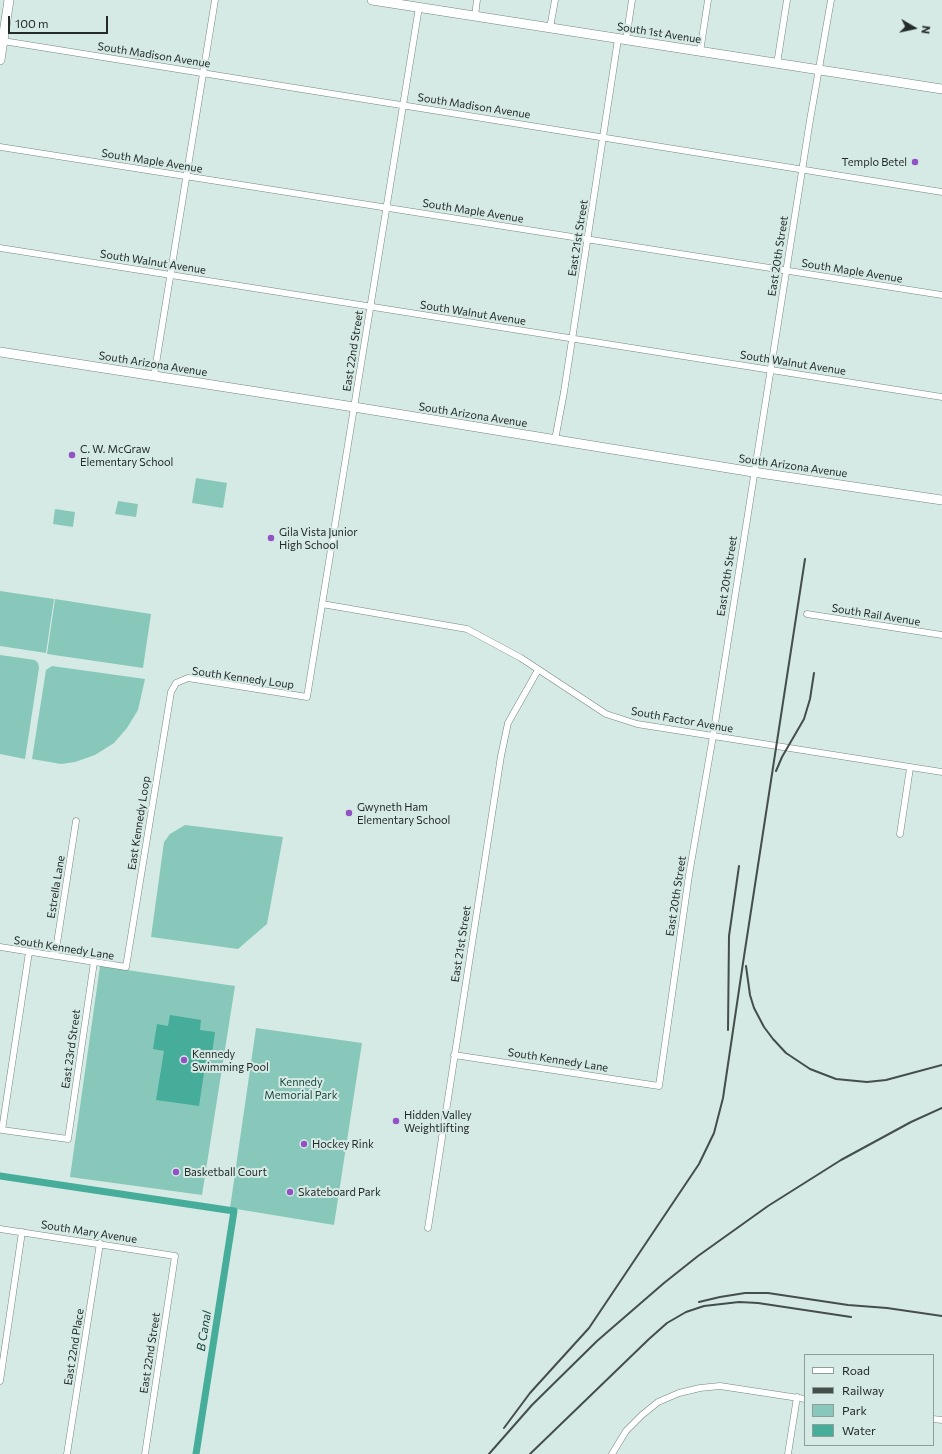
<!DOCTYPE html>
<html>
<head>
<meta charset="utf-8">
<style>
	body { margin:0 }
	#map { position:relative; width:942px; height:1454px; overflow:hidden; background:#d6eae5; font-family:Commissioner,sans-serif }
	canvas { display:block }
	.legend { position:absolute; left:804px; top:1354px; width:130px; height:92px; box-sizing:border-box; background:#d6eae5; border:1px solid #8e9e9a; margin:0; padding:5px 7px; list-style:none; font-size:12px; color:#232b29 }
	.legend li { display:flex; align-items:center; gap:8px; height:20px }
	.legend b { width:20px; border:1px solid #8e9e9a }
	.north { position:absolute; left:894px; top:8px; width:40px; height:40px; -webkit-text-stroke:3px #d6eae5; paint-order:stroke; rotate:99deg; font-size:11px; font-weight:700; line-height:16px; text-align:center; color:#232b29 }
	.north::after { content:''; display:block; margin:auto; width:14px; height:18px; background:#232b29; clip-path:polygon(50% 0,100% 100%,50% 72%,0 100%) }
	.scale { position:absolute; left:8px; top:16px; width:100px; height:18px; box-sizing:border-box; border:2px solid #232b29; border-top:0; padding-left:5px; font-size:12px; line-height:14px; white-space:nowrap; color:#232b29; -webkit-text-stroke:3px #d6eae5; paint-order:stroke }
</style>
</head>
<body>
<div id="map">
<canvas width="942" height="1454"></canvas>
<ul class="legend">
<li><b style="height:5px;background:#fff"></b>Road</li>
<li><b style="height:5px;background:#444e4b"></b>Railway</li>
<li><b style="height:11px;background:#88c8bb"></b>Park</li>
<li><b style="height:11px;background:#45ad9a"></b>Water</li>
</ul>
<div class="north">N</div>
<div class="scale">100 m</div>
</div>
<script>
const c = document.querySelector('canvas').getContext('2d');
c.lineJoin = 'round';
function fillPath(path, color) {
  c.fillStyle = color;
  c.fill(path, 'evenodd');
}
function shape(rows) {
  const path = new Path2D();
  for (const r of rows) {
    path.moveTo(r[0], r[1]);
    for (let i = 2; i < r.length; i += 2) path.lineTo(r[i], r[i + 1]);
  }
  return path;
}
function trace(path, color, width, dash) {
  c.strokeStyle = color;
  c.lineWidth = width;
  c.lineCap = dash ? 'butt' : 'round';
  c.setLineDash(dash || []);
  c.stroke(path);
}
function write(font, color, halo, rows, align = 'center') {
  c.font = font + ' Commissioner,sans-serif';
  c.lineWidth = 4;
  c.setLineDash([]);
  c.textBaseline = 'middle';
  c.strokeStyle = halo;
  c.fillStyle = color;
  for (const [text, x, y, turn = 0] of rows) {
    c.save();
    c.translate(x, y);
    c.rotate((+turn || 0) * Math.PI / 180);
    c.textAlign = isNaN(turn) ? turn : align;
    if (halo) c.strokeText(text, 0, 0);
    c.fillText(text, 0, 0);
    c.restore();
  }
}
fillPath(shape([
	[196,478,227,483,223,508,192,503],
	[118,501,138,504,136,517,115,514],
	[55,509,75,512,73,527,53,524],
	[0,591,54,599,46,653,0,646],
	[55,599,151,614,143,668,47,654],
	[0,655,35,660,38,663,39,668,25,759,0,754],
	[52,666,145,679,138,710,127,728,114,743,95,755,75,762,61,764,32,759,46,670],
	[185,825,283,837,267,924,238,949,151,937,164,842,170,834],
	[100,966,235,986,202,1195,70,1177],
	[256,1028,362,1043,334,1225,230,1208]
]), '#88c8bb');
fillPath(shape([
	[170,1015,201,1020,200,1030,215,1032,211,1061,206,1060,199,1106,156,1100,164,1051,153,1049,157,1024,168,1026]
]), '#45ad9a');
trace(shape([
	[0,1176,234,1211,196,1454]
]), '#45ad9a', 7);
const street = shape([
	[475,16,477,0],
	[550,28,555,0],
	[626,40,632,0],
	[3,41,942,192],
	[700,52,708,0],
	[777,64,787,0],
	[0,147,942,295],
	[0,248,942,397],
	[154,376,215,0],
	[555,440,564,392,618,39],
	[322,604,467,629,521,658,606,714,637,724,942,772],
	[807,614,942,635],
	[900,834,910,768],
	[0,947,126,967,171,692,176,683,188,678,307,697,419,7],
	[29,952,2,1130,68,1139,94,962],
	[55,956,76,821],
	[454,1055,659,1086,689,875,713,736,810,120,831,0],
	[428,1228,501,756,508,723,538,670],
	[0,1229,175,1256,145,1454],
	[0,1381,22,1232],
	[933,1419,942,1420],
	[67,1454,100,1243],
	[612,1454,626,1431,642,1415,658,1402,679,1393,700,1388,720,1386,805,1399],
	[788,1454,797,1397]
]);
const secondary = shape([
	[372,0,942,89],
	[0,60,9,0],
	[0,352,354,407,753,472,942,500]
]);
trace(street, '#738581', 7);
trace(secondary, '#738581', 10);
trace(street, '#fff', 6);
trace(secondary, '#fff', 9);
trace(shape([
	[776,771,782,757,804,719,810,699,814,673],
	[746,966,750,995,754,1008,764,1027,773,1039,786,1053,810,1069,836,1079,867,1082,886,1080,942,1065],
	[728,1030,729,936,739,866],
	[699,1302,720,1297,745,1293,768,1293,848,1305,887,1308,942,1316],
	[504,1428,530,1393,589,1328,699,1164,714,1133,723,1098,743,963,805,559],
	[489,1454,532,1405,597,1341,664,1283,698,1256,768,1206,841,1160,911,1122,942,1108],
	[530,1454,649,1339,667,1323,686,1312,704,1306,739,1302,758,1303,851,1317]
]), '#444e4b', 2);
for (const [x, y, r, color] of [
	[915,162,4,"#9351c6"],
	[72,455,4,"#9351c6"],
	[271,538,4,"#9351c6"],
	[349,813,4,"#9351c6"],
	[184,1060,4,"#9351c6"],
	[396,1121,4,"#9351c6"],
	[304,1144,4,"#9351c6"],
	[176,1172,4,"#9351c6"],
	[290,1192,4,"#9351c6"]
]) {
  const dot = new Path2D();
  dot.arc(x, y, r, 0, 2 * Math.PI);
  c.fillStyle = color;
  c.fill(dot);
  trace(dot, '#d6eae5', 1.5);
}
write('11px', '#232b29', '#d6eae5', [
	["South 1st Avenue",659,33,9],
	["South Madison Avenue",154,55,9],
	["South Madison Avenue",474,106,9],
	["South Maple Avenue",152,161,9],
	["South Maple Avenue",473,211,9],
	["East 21st Street",578,238,-81],
	["East 20th Street",778,256,-81],
	["South Walnut Avenue",153,262,9],
	["South Maple Avenue",852,271,9],
	["South Walnut Avenue",473,313,9],
	["East 22nd Street",353,351,-81],
	["South Walnut Avenue",793,363,9],
	["South Arizona Avenue",153,364,9],
	["South Arizona Avenue",473,415,9],
	["South Arizona Avenue",793,466,8],
	["East 20th Street",727,576,-81],
	["South Rail Avenue",876,615,9],
	["South Kennedy Loup",243,678,8],
	["South Factor Avenue",682,720,10],
	["East Kennedy Loop",139,823,-81],
	["Estrella Lane",56,887,-81],
	["East 20th Street",676,896,-81],
	["East 21st Street",461,944,-81],
	["South Kennedy Lane",64,948,9],
	["East 23rd Street",71,1049,-82],
	["South Kennedy Lane",558,1060,9],
	["South Mary Avenue",89,1232,9],
	["East 22nd Place",74,1347,-81],
	["East 22nd Street",150,1353,-81]
]);
write('11px', '#232b29', '#d6eae5', [
	["Templo Betel",907,162,"right"],
	["C. W. McGraw",80,449],
	["Elementary School",80,462],
	["Gila Vista Junior",279,532],
	["High School",279,545],
	["Gwyneth Ham",357,807],
	["Elementary School",357,820],
	["Kennedy",192,1054],
	["Swimming Pool",192,1067],
	["Hidden Valley",404,1115],
	["Weightlifting",404,1128],
	["Hockey Rink",312,1144],
	["Basketball Court",184,1172],
	["Skateboard Park",298,1192]
], 'left');
write('11px', '#19473f', '#d6eae5', [
	["Kennedy",301,1082],
	["Memorial Park",301,1095]
]);
write('italic 12px', '#0e3d35', '#d6eae5', [
	["B Canal",204,1331,-81]
]);
</script>
</body>
</html>
